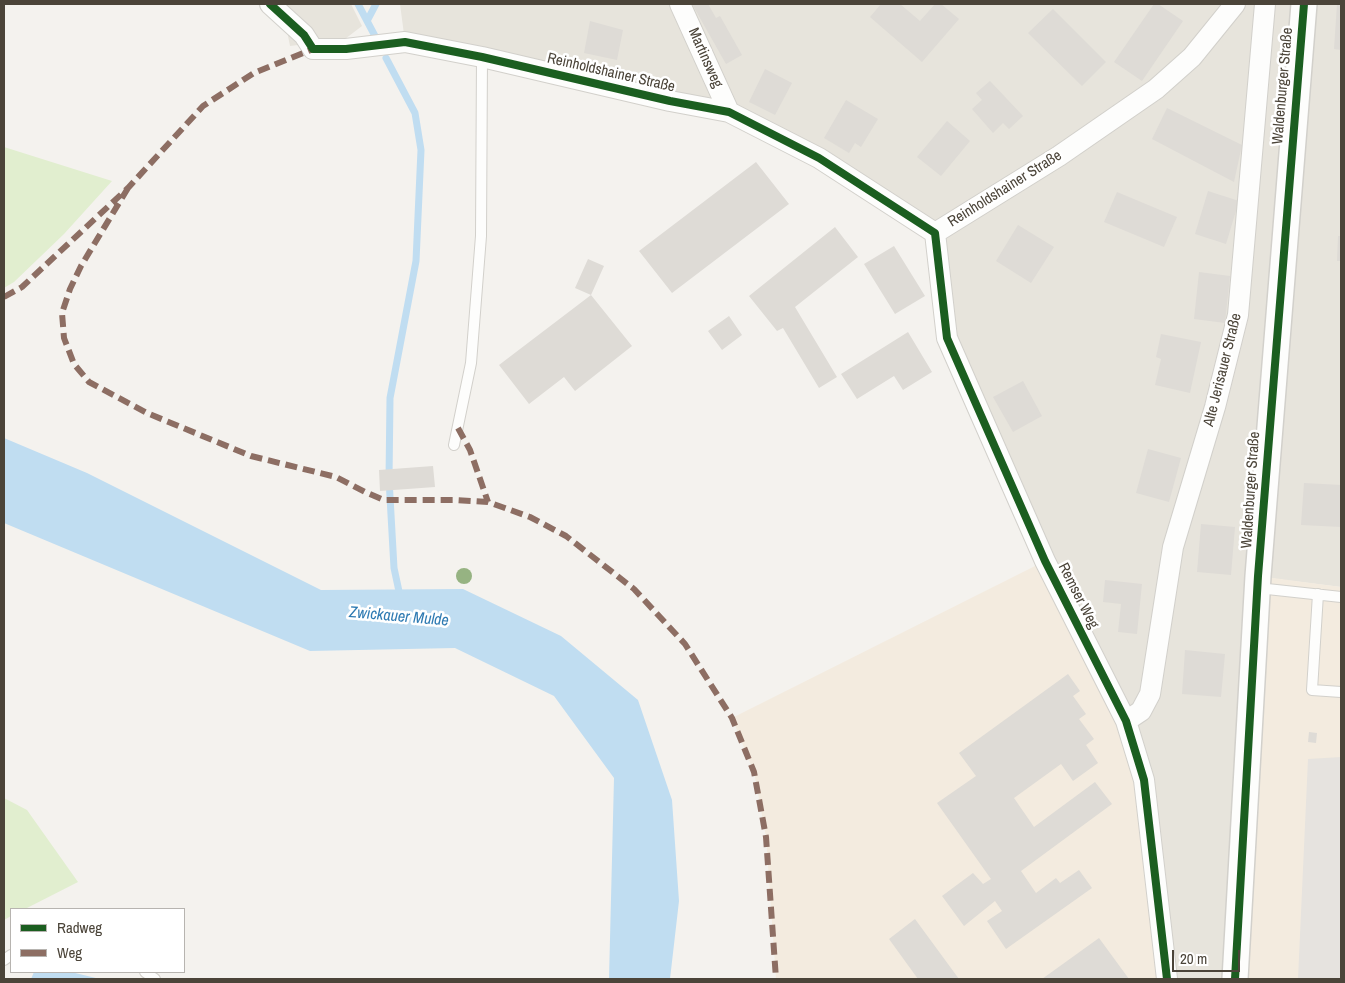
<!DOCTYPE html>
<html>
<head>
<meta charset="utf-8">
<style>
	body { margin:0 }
	#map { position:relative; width:1345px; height:983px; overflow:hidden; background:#f4f2ee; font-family:"Archivo Narrow",sans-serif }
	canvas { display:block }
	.frame { position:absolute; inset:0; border:5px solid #4b4439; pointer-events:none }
	.legend { position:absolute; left:10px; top:908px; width:175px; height:65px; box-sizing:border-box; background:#fff; border:1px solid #b7b4b0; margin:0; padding:6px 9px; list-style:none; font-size:15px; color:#4b4439 }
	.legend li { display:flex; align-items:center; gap:10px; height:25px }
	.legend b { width:25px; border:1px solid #b7b4b0 }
	.scale { position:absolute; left:1172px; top:950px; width:68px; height:22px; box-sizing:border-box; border:2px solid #4b4439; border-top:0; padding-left:6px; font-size:15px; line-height:18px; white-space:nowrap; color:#4b4439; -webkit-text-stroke:4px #fff; paint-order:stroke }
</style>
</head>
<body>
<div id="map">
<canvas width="1345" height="983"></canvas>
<div class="frame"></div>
<ul class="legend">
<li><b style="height:6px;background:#1b5e20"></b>Radweg</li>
<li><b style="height:6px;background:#8d6e63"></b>Weg</li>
</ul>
<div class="scale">20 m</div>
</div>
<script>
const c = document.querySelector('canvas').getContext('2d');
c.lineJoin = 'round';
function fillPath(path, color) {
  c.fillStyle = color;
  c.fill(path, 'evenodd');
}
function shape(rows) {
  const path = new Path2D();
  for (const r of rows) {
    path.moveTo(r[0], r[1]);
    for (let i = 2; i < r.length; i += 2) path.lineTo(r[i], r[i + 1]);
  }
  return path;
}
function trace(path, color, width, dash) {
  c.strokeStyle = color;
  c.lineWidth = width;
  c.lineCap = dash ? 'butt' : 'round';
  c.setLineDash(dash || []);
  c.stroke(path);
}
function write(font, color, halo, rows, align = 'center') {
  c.font = font + ' "Archivo Narrow",sans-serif';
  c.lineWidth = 5;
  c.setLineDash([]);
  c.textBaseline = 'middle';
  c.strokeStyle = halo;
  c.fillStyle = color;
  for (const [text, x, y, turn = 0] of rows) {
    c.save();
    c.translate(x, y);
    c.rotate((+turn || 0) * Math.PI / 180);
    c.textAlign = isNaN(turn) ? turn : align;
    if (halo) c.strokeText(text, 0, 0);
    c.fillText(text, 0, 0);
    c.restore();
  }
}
fillPath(shape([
	[257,4,351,4,362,26,345,39,290,46,287,31,273,15],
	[400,4,1301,4,1235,979,1166,979,1138,770,947,338,932,234,729,112,405,42],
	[1307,4,1341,4,1341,587,1261,577]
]), '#e7e4dc');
fillPath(shape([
	[1045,561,1126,721,1167,979,776,979,766,837,754,772,732,718],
	[1258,576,1341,587,1341,979,1235,979]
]), '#f3ebdf');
fillPath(shape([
	[4,147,112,181,64,234,14,282,4,288],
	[4,798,27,810,78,882,25,909,11,909,11,916,4,920]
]), '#e1eecf');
fillPath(shape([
	[1341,757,1341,979,1298,979,1308,759]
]), '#e6e3df');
fillPath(shape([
	[4,438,87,473,321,590,463,589,561,636,638,700,672,800,679,901,670,979,609,979,614,778,554,696,455,648,310,651,4,523],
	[34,972,71,972,100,979,31,979]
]), '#c0ddf1');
trace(shape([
	[358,4,375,36],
	[367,21,376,4],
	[386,58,415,113,421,150,416,261,390,398,389,479,394,568,400,596]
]), '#c0ddf1', 7);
fillPath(shape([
	[692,4,708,4,716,18,720,16,742,55,726,64],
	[881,4,900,4,920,21,935,4,941,4,959,19,922,62,870,17],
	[1154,4,1158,4,1183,21,1142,81,1114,62],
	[1337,4,1341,4,1341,50,1334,49],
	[1053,9,1106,62,1082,86,1028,33],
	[590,21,623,30,617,60,584,53],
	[765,69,792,83,775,115,749,102],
	[990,81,1023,116,1009,129,1003,123,993,133,972,109,982,100,976,93],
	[846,100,878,119,861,147,855,143,849,153,824,138],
	[1167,108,1242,145,1234,182,1152,139],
	[947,121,970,141,941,176,917,157],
	[756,162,789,204,672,293,639,251],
	[1208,191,1239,201,1226,244,1195,234],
	[1117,192,1177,217,1164,247,1104,222],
	[1018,225,1054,247,1031,283,996,261],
	[835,227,858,257,795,307,837,377,819,388,783,328,777,331,749,296],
	[1338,236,1341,236,1341,261,1337,261],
	[894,246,925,296,895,314,864,264],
	[588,259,604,266,591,295,575,288],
	[1199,272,1230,276,1225,323,1194,319],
	[591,295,632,346,575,391,564,377,529,404,499,365],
	[729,316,742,335,722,350,708,331],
	[908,332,932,372,903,390,894,376,857,399,841,374],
	[1161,334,1201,342,1190,393,1155,385,1161,359,1156,357],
	[1023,381,1042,416,1013,432,993,397],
	[1148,449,1181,458,1169,502,1136,493],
	[433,466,435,487,380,491,379,470],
	[1304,483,1341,485,1341,527,1301,525],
	[1201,524,1235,527,1231,575,1197,572],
	[1105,580,1142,584,1137,634,1118,632,1121,604,1103,602],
	[1185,650,1225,654,1221,697,1182,694],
	[1068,674,1080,691,1073,696,1086,714,1079,719,1094,739,1086,745,1098,763,1073,781,1061,764,1014,798,1034,827,1095,782,1112,804,1021,871,1036,893,1056,878,1060,883,1079,870,1092,888,1006,949,987,921,1002,911,995,901,964,926,942,896,973,873,983,884,991,879,937,803,976,776,959,753],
	[1309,732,1317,733,1316,743,1308,742],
	[915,919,959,979,918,979,889,939],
	[1099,938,1129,979,1042,979]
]), '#dedbd6');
const service = shape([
	[454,445,471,363,481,236,482,57],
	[1258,588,1341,597],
	[1318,594,1312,690,1341,692],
	[4,960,11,955],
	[145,972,155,979]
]);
const minor = shape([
	[270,4,304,35,313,49,346,49,405,42,482,57,670,101,729,112,819,158,935,233],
	[680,4,729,112],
	[935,233,947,338,1045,561,1126,721,1144,780,1167,979],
	[935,233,1059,156,1156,89,1192,57,1235,4],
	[1126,721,1141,711,1150,694,1173,547,1215,407,1238,315,1265,4]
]);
const tertiary = shape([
	[1235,979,1258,576,1304,4]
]);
trace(service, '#d2d0cb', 12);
trace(minor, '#d2d0cb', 22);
trace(tertiary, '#d2d0cb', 28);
trace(service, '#fdfdfc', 10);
trace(minor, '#fdfdfc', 20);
trace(tertiary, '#fdfdfc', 25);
trace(shape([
	[128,188,81,266,70,289,62,313,64,338,74,364,89,382,147,413,251,456,336,477,365,492,384,500,454,500,488,502,530,517,566,536,634,589,685,644,732,718,754,772,766,837,776,979],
	[4,297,22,287,128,188,203,106,254,73,313,49],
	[458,428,470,450,488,502]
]), '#8d6e63', 6, [12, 6]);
trace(shape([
	[270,4,304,35,313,49,346,49,405,42,482,57,670,101,729,112,819,158,935,233,947,338,1045,561,1126,721,1144,780,1167,979],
	[1235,979,1258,576,1304,4]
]), '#1b5e20', 8);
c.fillStyle = '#96b382';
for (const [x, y] of [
	[464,576]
]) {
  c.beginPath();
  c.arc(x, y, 8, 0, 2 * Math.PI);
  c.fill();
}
write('15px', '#4b4439', '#fff', [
	["Martinsweg",705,58,66],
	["Reinholdshainer Straße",611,73,13],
	["Waldenburger Straße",1283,86,-85],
	["Reinholdshainer Straße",1005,189,-32],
	["Alte Jerisauer Straße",1223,370,-76],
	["Waldenburger Straße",1251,490,-86],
	["Remser Weg",1078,596,63]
]);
write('italic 16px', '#2e7ab2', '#fff', [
	["Zwickauer Mulde",399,617,5]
]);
</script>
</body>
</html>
